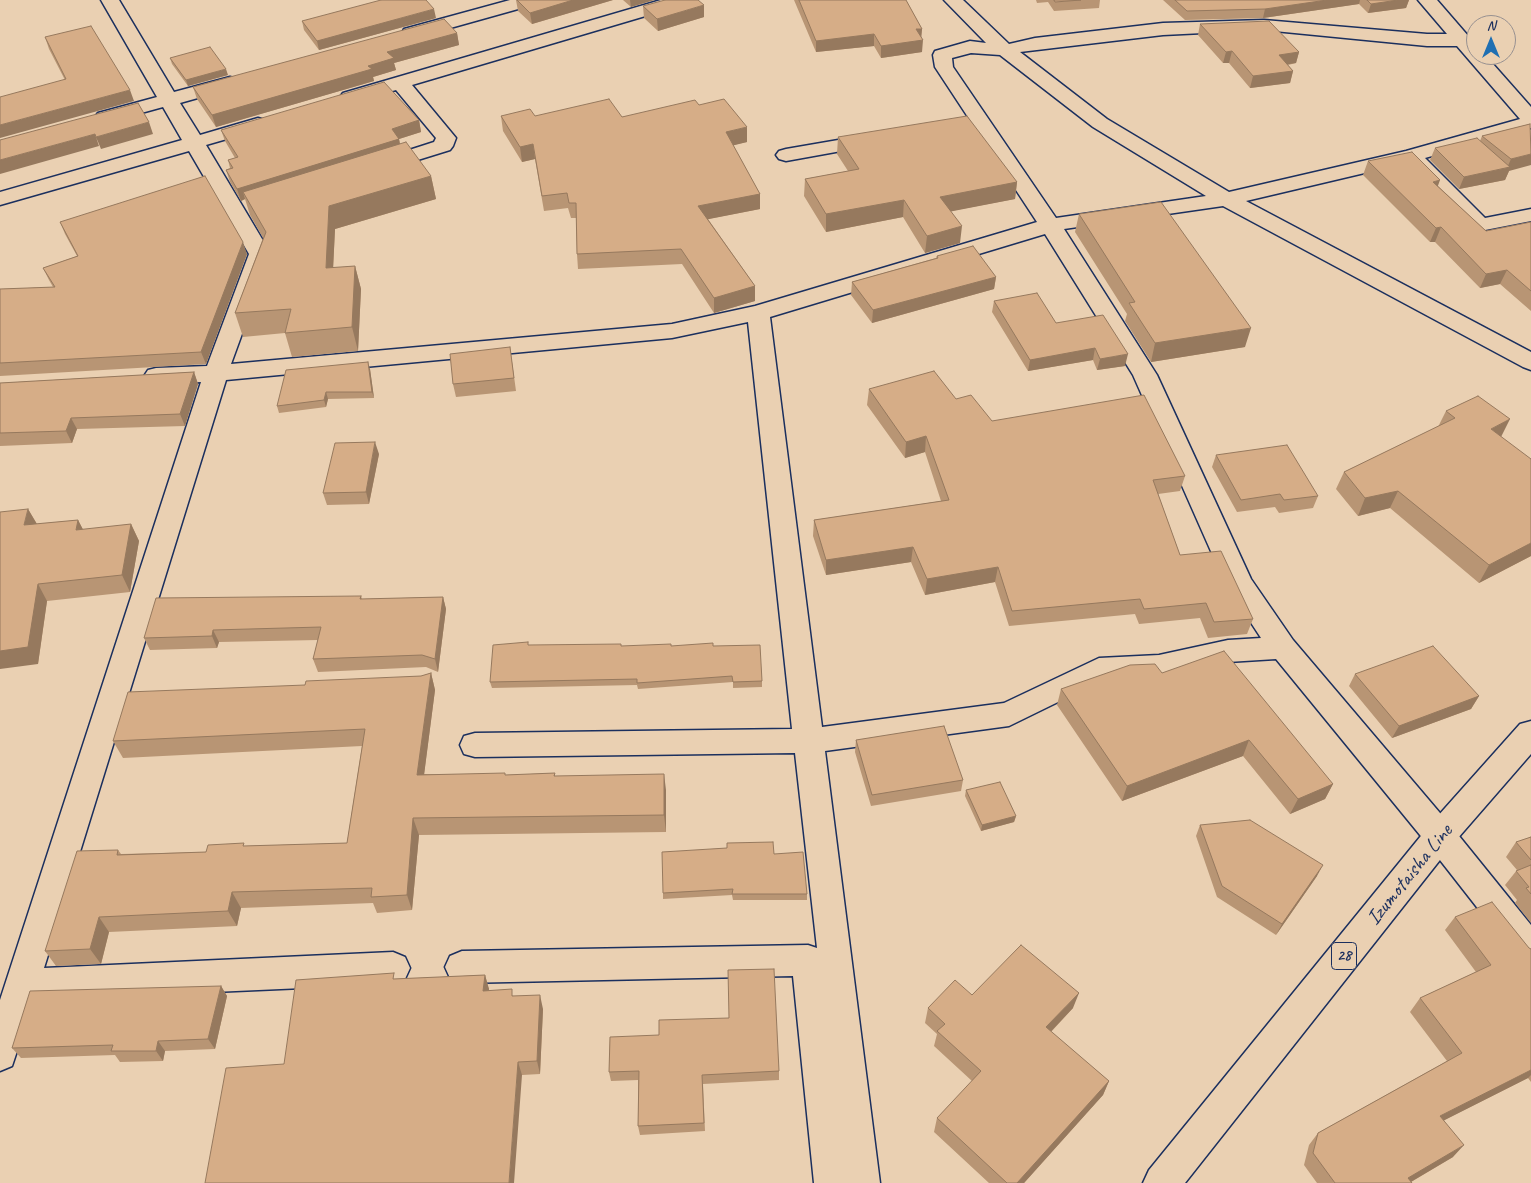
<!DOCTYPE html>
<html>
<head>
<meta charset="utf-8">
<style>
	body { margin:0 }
	#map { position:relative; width:1531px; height:1183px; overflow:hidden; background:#ead0b2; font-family:Caveat,sans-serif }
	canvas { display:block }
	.north { position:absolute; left:1466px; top:15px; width:50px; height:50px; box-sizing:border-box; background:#ead0b2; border:1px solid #979090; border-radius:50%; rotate:0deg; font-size:14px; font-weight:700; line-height:20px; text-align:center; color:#1b2f5e }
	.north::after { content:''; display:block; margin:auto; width:18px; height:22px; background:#1f6fb2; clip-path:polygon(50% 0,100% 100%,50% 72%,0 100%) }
</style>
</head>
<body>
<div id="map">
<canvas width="1531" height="1183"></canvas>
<div class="north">N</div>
</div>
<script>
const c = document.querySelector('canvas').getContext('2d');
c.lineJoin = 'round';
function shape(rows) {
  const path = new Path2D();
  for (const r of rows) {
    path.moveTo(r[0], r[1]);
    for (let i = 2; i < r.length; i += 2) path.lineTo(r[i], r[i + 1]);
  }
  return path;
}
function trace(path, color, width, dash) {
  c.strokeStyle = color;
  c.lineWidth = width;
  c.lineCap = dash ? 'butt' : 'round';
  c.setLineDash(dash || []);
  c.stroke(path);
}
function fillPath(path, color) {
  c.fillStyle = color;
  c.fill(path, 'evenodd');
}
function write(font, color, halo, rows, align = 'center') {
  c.font = font + ' Caveat,sans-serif';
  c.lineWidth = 4.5;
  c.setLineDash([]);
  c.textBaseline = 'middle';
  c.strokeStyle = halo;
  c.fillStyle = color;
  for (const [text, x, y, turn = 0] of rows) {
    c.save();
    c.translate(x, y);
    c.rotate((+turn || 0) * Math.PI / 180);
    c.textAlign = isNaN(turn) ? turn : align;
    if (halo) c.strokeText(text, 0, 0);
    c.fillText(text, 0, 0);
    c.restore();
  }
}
const minor = shape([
	[101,0,119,0,174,92,230,77,237,79,240,83,237,87,180,103,200,135,258,118,265,120,268,124,265,128,206,145,271,254,231,364,672,324,755,306,1037,222,935,67,933,55,935,51,970,41,986,43,944,0,963,0,1009,44,1035,38,1163,23,1264,20,1427,34,1447,34,1418,0,1437,0,1476,45,1476,55,1485,55,1531,107,1531,128,1425,158,1485,218,1531,209,1531,221,1480,231,1472,230,1407,163,1246,201,1531,352,1531,370,1523,367,1223,206,1064,229,1157,375,1251,579,1293,640,1451,826,1531,925,1531,965,1519,961,1429,846,1276,659,1228,662,1159,677,1103,680,1009,726,825,751,880,1183,814,1183,793,976,462,983,450,978,445,967,450,956,462,951,808,945,817,948,795,753,475,757,464,754,460,745,464,736,475,733,792,729,748,322,672,338,226,380,44,968,393,952,405,957,410,968,405,979,393,984,34,1000,12,1066,0,1071,0,1000,201,382,156,384,148,382,144,376,148,370,156,368,207,366,249,254,189,151,0,205,0,192,182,140,163,107,105,123,98,121,95,117,98,113,157,97,101,0],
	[1264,30,1427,46,1457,46,1520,119,1406,151,1229,192,1107,119,1020,52,1163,35,1264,30],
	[971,53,1000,55,1093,127,1206,196,1056,218,953,67,952,58,971,53],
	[1045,234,1133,375,1225,583,1261,638,1228,640,1159,655,1099,658,1004,703,822,727,770,317,1045,234],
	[510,0,539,0,536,4,411,39,404,37,402,33,404,29,510,0],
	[661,0,689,0,686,4,412,85,456,138,453,146,450,150,379,172,372,170,369,166,372,162,434,142,436,138,396,90,350,103,343,101,340,97,343,93,661,0],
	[873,134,880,136,883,140,880,144,786,161,779,159,776,155,779,151,786,149,873,134]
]);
const major = shape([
	[1531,721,1531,754,1451,846,1185,1183,1143,1183,1149,1170,1429,826,1520,724,1531,721]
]);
trace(minor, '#1b2f5e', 3);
trace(major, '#1b2f5e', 3);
fillPath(minor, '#ead0b2');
fillPath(major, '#ead0b2');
fillPath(shape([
	[516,0,613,0,532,24,518,11],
	[623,0,654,0,631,7],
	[794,0,906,0,922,29,921,37,922,52,881,58,874,46,816,52],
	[1036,0,1100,0,1099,8,1054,11,1048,2,1037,3],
	[1163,0,1409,0,1406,8,1368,13,1359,4,1263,18,1185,20],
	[643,6,704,17,658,31,644,18],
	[436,18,319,50,304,30,302,21],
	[1200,24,1299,52,1296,63,1288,65,1293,71,1290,83,1250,88,1229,63,1223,63,1198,35],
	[457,33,459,45,394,63,396,70,373,77,374,81,216,127,197,99,193,87],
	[45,37,134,101,65,80,49,49],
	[170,58,228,75,188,86,172,64],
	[699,105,747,142,733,145,760,194,760,209,708,219,755,286,755,301,714,313,682,264,578,269,577,254,576,218,571,218,568,208,544,211,535,159,522,162,503,131,501,116,622,117],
	[419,120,421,132,399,139,400,144,431,176,436,199,335,229,333,268,355,266,361,289,358,351,292,357,285,333,243,337,235,313,263,238,250,215,245,199,241,201,230,182,226,170,230,168,228,160,235,158,225,141,221,130],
	[1530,124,1505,180,1459,189,1430,160,1435,148,1480,141,1482,136],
	[838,137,1017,182,1015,199,951,211,960,243,925,253,903,217,826,232,804,196,805,179,848,171,837,154],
	[1368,161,1438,186,1486,231,1531,222,1531,311,1500,284,1480,288,1435,242,1430,242,1363,175],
	[1079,214,1245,347,1151,362,1125,321,1127,314,1075,232],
	[60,222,247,254,206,364,0,376,0,289,53,287,49,280,43,268,77,256,65,234],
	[937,256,996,277,994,289,872,323,851,295,852,282,936,258],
	[994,301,1056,323,1125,366,1097,370,1093,360,1028,371,992,312],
	[510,347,516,391,456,397,453,384],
	[370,369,374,398,328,399,326,407,279,413,277,406],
	[194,372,198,384,185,426,77,429,72,443,0,446,0,383],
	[869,389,956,399,992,421,1185,476,1180,491,1158,494,1180,555,1253,619,1247,634,1208,638,1200,618,1139,624,1135,614,1009,626,995,582,925,595,911,562,826,575,813,536,814,520,941,501,925,452,905,458,867,405],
	[1446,411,1501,437,1531,556,1479,583,1390,508,1358,516,1336,489,1344,472,1438,427],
	[379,454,369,504,327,505,323,493],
	[1216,455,1318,496,1313,508,1279,513,1275,507,1237,512,1212,467],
	[28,509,37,524,78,520,83,530,131,524,139,541,130,592,47,601,38,664],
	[361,596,362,599,443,597,446,609,438,672,426,667,318,672,313,659,318,640,219,642,217,648,150,650,144,638],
	[529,645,621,646,713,646,762,681,762,687,733,688,733,682,638,689,637,685,492,688,490,682],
	[431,673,435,690,424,774,505,775,555,773,555,776,666,790,666,832,419,835,412,910,377,913,373,903,241,908,237,926,109,932,101,964,56,966,45,951,118,850,121,854,206,852,245,846,347,843,362,746,123,758,113,741,305,685,421,676],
	[1162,673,1333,784,1325,799,1290,814,1243,756,1122,801,1057,705,1061,689],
	[1355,674,1479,696,1471,709,1392,738,1349,686],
	[856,740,963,780,961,791,871,806,855,752],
	[966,790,1016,816,1014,822,981,831,965,796],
	[1200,825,1317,876,1276,935,1217,897,1196,836],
	[1531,837,1531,923,1515,903,1517,900,1505,885,1517,870,1506,857,1516,842],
	[774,854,807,894,807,900,733,900,732,895,663,899,663,893],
	[1455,917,1531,949,1531,1082,1528,1078,1444,1120,1453,1157,1411,1182,1412,1183,1317,1183,1304,1165,1309,1145,1318,1133,1447,1061,1410,1012,1420,998,1476,972,1445,930],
	[485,975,489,990,514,996,543,1009,540,1074,522,1075,284,1064,396,979],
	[221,986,227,996,215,1049,165,1051,163,1061,120,1062,115,1055,21,1058,12,1048],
	[972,995,1073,1008,1051,1032,1109,1081,1103,1095,1024,1183,989,1183,934,1132,937,1118,972,1081,934,1046,937,1034,925,1023,928,1008],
	[610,1037,779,1071,779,1080,703,1084,705,1131,640,1135,638,1126,638,1080,611,1081,609,1072]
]), '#b89574');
fillPath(shape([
	[573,0,613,0,532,24,530,13],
	[630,0,654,0,631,7],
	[1327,0,1360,0,1359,4,1263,18,1265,9],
	[1398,0,1409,0,1406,8,1368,13,1371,4],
	[704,5,704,17,658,31,657,19],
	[434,9,436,18,319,50,317,41],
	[916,29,922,29,921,40],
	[457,33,459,45,394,63,396,70,373,77,374,81,216,127,212,115,387,52],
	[874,34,874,46,816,52,816,41],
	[923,40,922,52,881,58,881,46],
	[1232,51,1229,63,1223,63,1226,52],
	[1299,52,1296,63,1276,66,1279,55],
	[226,69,228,75,188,86,186,80],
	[1293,71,1290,83,1250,88,1253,76],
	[130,90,134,101,0,138,0,125],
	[419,120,421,132,399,139,401,150,243,192,245,199,241,201,237,189,392,129],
	[149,122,153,134,101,149,96,137],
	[747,127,747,142,727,147,726,132],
	[95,134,99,146,0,174,0,160],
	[533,144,535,159,522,162,520,147],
	[1531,154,1531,165,1509,171,1505,180,1459,189,1464,177,1507,168,1511,159],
	[431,176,436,199,335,229,332,291,326,268,329,206],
	[1440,180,1435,194,1433,182],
	[1017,182,1015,199,938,214,940,197],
	[760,194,760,209,699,221,698,206],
	[904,200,903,217,826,232,826,214],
	[962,226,960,243,925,253,927,236],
	[1441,227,1435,242,1430,242,1436,228],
	[243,242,247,254,206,364,201,352],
	[355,266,361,289,358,351,352,327],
	[1507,270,1500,284,1480,288,1486,274],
	[996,277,994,289,872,323,873,310],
	[755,286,755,301,714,313,714,298],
	[1251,328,1245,347,1151,362,1155,343],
	[1095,348,1093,360,1028,371,1030,360],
	[1128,354,1125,366,1097,370,1100,359],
	[368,362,370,369,374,398,372,392],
	[194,372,198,384,185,426,180,414],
	[326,392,328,399,326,407,324,400],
	[71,418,77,429,72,443,66,431],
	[1510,419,1501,437,1491,429],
	[926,436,925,452,905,458,906,442],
	[375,442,379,454,369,504,366,492],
	[1398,491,1390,508,1358,516,1365,498],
	[28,509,38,526,24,525],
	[78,520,87,537,76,530],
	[131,524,139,541,130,592,122,575],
	[1531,543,1531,556,1479,583,1489,565],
	[913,547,911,562,826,575,826,560],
	[998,567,995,582,925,595,927,579],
	[38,584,47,601,38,664,0,669,0,651],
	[443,597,446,609,438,672,435,659],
	[213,630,219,642,217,648,212,636],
	[431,673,435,690,422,791,417,775],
	[1479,696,1471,709,1392,738,1399,726],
	[1249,740,1243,756,1122,801,1127,786],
	[664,774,666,790,666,832,664,815],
	[1333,784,1325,799,1290,814,1298,799],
	[1016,816,1014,822,981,831,982,825],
	[413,818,419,835,412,910,407,895],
	[1323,865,1317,876,1276,935,1282,924],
	[232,892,241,908,237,926,228,911],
	[99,917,109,932,101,964,90,949],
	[485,975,489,989,487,1004,483,991],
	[221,986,227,996,215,1049,208,1039],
	[1079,993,1073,1008,1041,1042,1046,1027],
	[540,995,543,1009,540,1074,537,1061],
	[158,1041,165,1051,163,1061,156,1051],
	[518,1062,522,1075,514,1183,509,1183],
	[1531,1070,1531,1075,1528,1078,1429,1128,1440,1116],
	[1109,1081,1103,1095,1024,1183,1017,1183],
	[1464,1145,1453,1157,1409,1183,1408,1178]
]), '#96795e');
const building = shape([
	[381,0,426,0,434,9,317,41,302,21,381,0],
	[517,0,573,0,530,13,517,0],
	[665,0,698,0,704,5,657,19,643,6,665,0],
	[799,0,906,0,922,29,916,29,923,40,881,46,874,34,816,41,799,0],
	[1054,0,1081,0,1055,2,1054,0],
	[1175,0,1327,0,1265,9,1187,11,1175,0],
	[1367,0,1398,0,1371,4,1367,0],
	[444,19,457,33,387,52,394,58,368,66,372,69,212,115,193,87,444,19],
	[1269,21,1299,52,1279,55,1293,71,1253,76,1232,51,1226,52,1200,24,1269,21],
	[91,26,130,90,0,125,0,97,66,79,45,37,91,26],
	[210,47,226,69,186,80,170,58,210,47],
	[384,82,419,120,392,129,399,139,237,189,226,170,233,168,228,160,238,157,221,130,384,82],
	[609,99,622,117,695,100,699,105,724,99,747,127,726,132,760,194,698,206,755,286,714,298,681,249,577,254,576,203,569,203,567,193,542,196,533,144,520,147,501,116,530,109,535,116,609,99],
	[138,103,149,122,96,137,95,134,0,160,0,140,138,103],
	[967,116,1017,182,940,197,962,226,927,236,904,200,826,214,805,179,859,169,838,137,967,116],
	[1530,124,1531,154,1511,159,1482,136,1530,124],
	[1477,138,1510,167,1464,177,1435,148,1477,138],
	[406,142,431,176,329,206,326,268,355,266,352,327,285,333,291,309,235,313,266,232,243,192,406,142],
	[1412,152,1440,180,1433,182,1486,231,1531,222,1531,291,1507,270,1486,274,1441,227,1436,228,1368,161,1412,152],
	[205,176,243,242,201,352,0,363,0,289,55,287,43,268,78,256,60,222,205,176],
	[1161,202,1251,328,1155,343,1129,303,1135,302,1079,214,1161,202],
	[973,246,996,277,873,310,852,282,938,258,937,256,973,246],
	[1037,293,1056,323,1103,315,1128,354,1100,359,1095,348,1030,360,994,301,1037,293],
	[510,347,514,378,453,384,450,354,510,347],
	[368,362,372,392,326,392,324,400,277,406,286,370,368,362],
	[934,371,956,399,971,395,992,421,1144,395,1185,476,1153,480,1180,555,1221,551,1253,619,1214,622,1206,603,1144,609,1140,599,1012,611,998,567,927,579,913,547,826,560,814,520,949,500,926,436,906,442,869,389,934,371],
	[194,372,180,414,71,418,66,431,0,433,0,383,194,372],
	[1478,396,1510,419,1491,429,1531,459,1531,543,1489,565,1398,491,1365,498,1344,472,1455,418,1446,411,1478,396],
	[375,442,366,492,323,493,335,443,375,442],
	[1287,445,1318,496,1284,500,1280,494,1241,500,1216,455,1287,445],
	[28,509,24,525,78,520,76,530,131,524,122,575,38,584,28,647,0,651,0,512,28,509],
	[361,596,360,599,443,597,435,659,422,655,313,659,321,627,213,630,212,636,144,638,156,598,361,596],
	[528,642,528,645,621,644,621,646,671,644,671,646,713,643,713,646,760,645,762,681,733,682,732,676,637,683,637,679,490,682,493,645,528,642],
	[1433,646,1479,696,1399,726,1355,674,1433,646],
	[1224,651,1333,784,1298,799,1249,740,1127,786,1061,689,1130,665,1155,664,1162,673,1224,651],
	[431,673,417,775,505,773,505,775,555,773,554,776,664,774,664,815,413,818,407,895,371,897,372,888,232,892,228,911,99,917,90,949,45,951,77,851,118,850,117,855,206,852,208,845,244,843,243,846,347,843,365,729,113,741,128,692,305,685,306,681,421,676,431,673],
	[944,726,963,780,872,795,856,740,944,726],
	[1000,782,1016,816,982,825,966,790,1000,782],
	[1250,820,1323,865,1282,924,1222,886,1200,825,1250,820],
	[1531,837,1531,860,1516,842,1531,837],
	[773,842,774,854,803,852,807,894,732,894,733,889,663,893,662,852,727,848,727,843,773,842],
	[1531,865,1531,894,1526,888,1529,887,1516,871,1531,865],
	[1492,902,1529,948,1531,949,1531,1070,1440,1116,1464,1145,1408,1178,1412,1183,1335,1183,1313,1153,1318,1133,1462,1053,1420,998,1491,965,1455,917,1492,902],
	[1021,945,1079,993,1046,1027,1109,1081,1017,1183,1007,1183,937,1118,981,1071,937,1031,945,1024,928,1008,955,980,972,995,1021,945],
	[774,969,779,1071,702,1075,704,1123,638,1126,639,1071,609,1072,610,1037,659,1035,659,1020,729,1018,728,970,774,969],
	[394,973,393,979,485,975,483,991,512,989,512,996,540,995,537,1061,518,1062,509,1183,205,1183,226,1068,284,1064,296,980,394,973],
	[221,986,208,1039,158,1041,156,1051,111,1051,113,1045,12,1048,30,991,221,986]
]);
fillPath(building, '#d6ad87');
trace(building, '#96795e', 1);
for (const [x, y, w] of [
	[1344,956,25]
]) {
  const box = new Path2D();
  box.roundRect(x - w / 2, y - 13.5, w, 27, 4);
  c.fillStyle = '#ead0b2';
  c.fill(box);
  trace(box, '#1b2f5e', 1);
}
write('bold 16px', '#1b2f5e', null, [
	["28",1344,956]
]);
write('21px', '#1b2f5e', '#ead0b2', [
	["Izumotaisha Line",1410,875,-51]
]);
</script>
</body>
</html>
